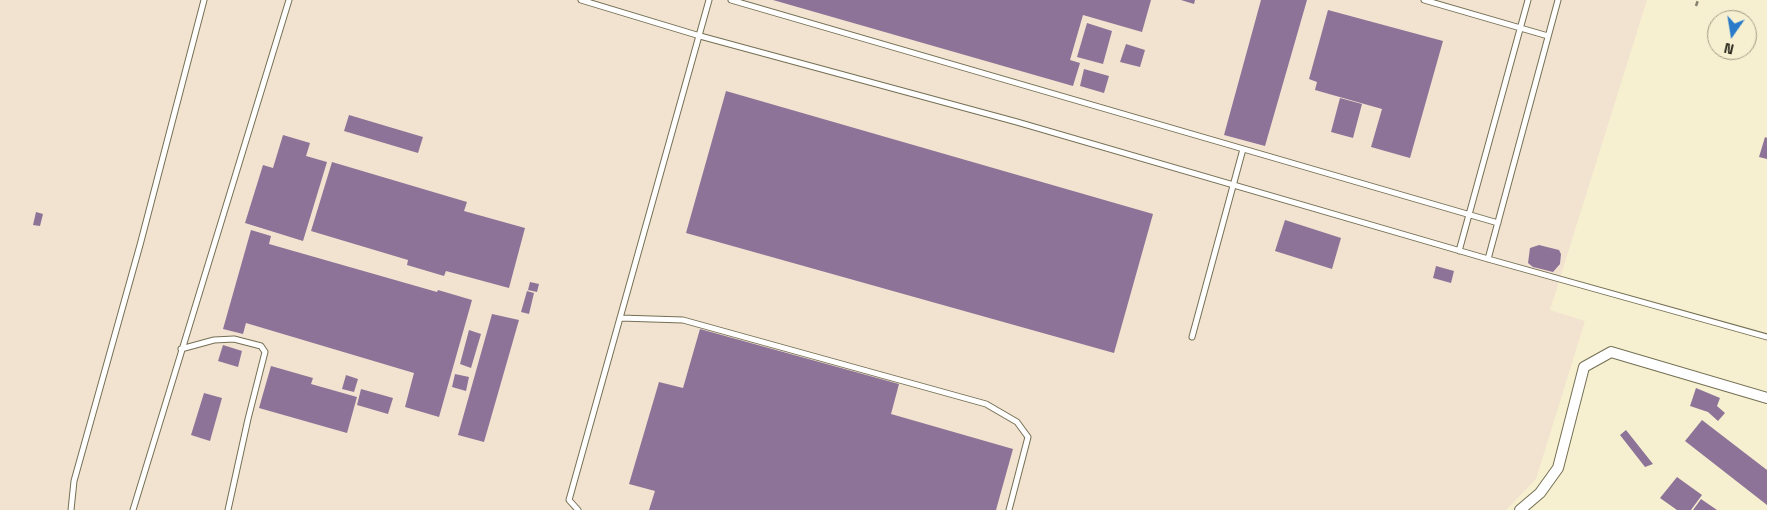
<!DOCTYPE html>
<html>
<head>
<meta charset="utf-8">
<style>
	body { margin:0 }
	#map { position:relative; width:1767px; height:510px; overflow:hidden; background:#f6f0d0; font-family:"Space Grotesk",sans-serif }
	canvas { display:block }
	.north { position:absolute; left:1707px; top:10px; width:50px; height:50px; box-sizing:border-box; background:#f6f0d0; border:1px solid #a19c85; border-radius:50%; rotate:193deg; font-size:14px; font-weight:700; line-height:20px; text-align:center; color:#211f14 }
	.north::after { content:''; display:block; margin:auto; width:18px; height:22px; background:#297bca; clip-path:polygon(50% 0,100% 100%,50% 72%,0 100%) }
</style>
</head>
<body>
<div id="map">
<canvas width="1767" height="510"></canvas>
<div class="north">N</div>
</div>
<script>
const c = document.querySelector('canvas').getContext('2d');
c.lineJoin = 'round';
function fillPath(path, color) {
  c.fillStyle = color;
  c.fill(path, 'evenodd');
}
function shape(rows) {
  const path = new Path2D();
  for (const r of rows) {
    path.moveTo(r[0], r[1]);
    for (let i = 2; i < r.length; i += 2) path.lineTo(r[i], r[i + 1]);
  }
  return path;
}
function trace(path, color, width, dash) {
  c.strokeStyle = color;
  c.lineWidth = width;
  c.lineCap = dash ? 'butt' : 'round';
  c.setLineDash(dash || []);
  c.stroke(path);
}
fillPath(shape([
	[0,0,1647,0,1550,310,1585,321,1536,479,1506,510,0,510]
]), '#f2e3d0');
fillPath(shape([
	[773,0,1151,0,1142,32,1083,15,1070,60,1080,63,1073,86],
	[1181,0,1195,0,1194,4],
	[1261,0,1307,0,1265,146,1224,135],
	[1328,10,1443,41,1410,158,1371,147,1382,109,1315,90,1317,82,1309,79],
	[1087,23,1112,31,1103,64,1077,57],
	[1126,44,1145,50,1140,67,1120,62],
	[1084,69,1109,76,1104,93,1080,86],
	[726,91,1153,214,1114,353,686,233],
	[1340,98,1362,104,1353,138,1331,132],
	[349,115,423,137,418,153,344,131],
	[283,135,310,143,306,156,327,162,303,241,245,223,263,165,273,168],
	[1765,137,1767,138,1767,159,1759,157],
	[332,162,467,202,464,211,525,228,509,288,446,271,444,276,407,265,408,260,311,231],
	[36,212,43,214,40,226,33,225],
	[1285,220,1341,238,1332,269,1275,251],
	[251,230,271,236,269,244,437,292,438,290,472,300,439,417,405,407,414,373,246,323,243,334,223,329],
	[1539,245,1559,250,1561,254,1560,264,1553,272,1533,267,1528,263,1530,248],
	[1436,266,1454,271,1451,283,1433,278],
	[530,282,539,284,537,292,528,290],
	[527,291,534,293,529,314,521,312],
	[492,314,519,320,484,442,458,435],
	[700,329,899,384,891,414,1013,449,996,510,649,510,655,491,629,484,659,382,683,388],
	[469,330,481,334,471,368,460,364],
	[223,345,242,351,238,367,218,361],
	[271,366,313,378,311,384,357,397,347,433,259,408],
	[455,374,469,377,466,391,452,387],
	[346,375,358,379,354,392,342,389],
	[1696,388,1720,398,1717,406,1725,413,1718,421,1708,412,1690,406],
	[361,389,393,398,388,414,357,405],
	[204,393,222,398,210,441,191,435],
	[1702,420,1767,470,1767,505,1685,441],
	[1626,430,1653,464,1645,467,1620,435],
	[1677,477,1702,495,1691,510,1677,510,1660,498],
	[1701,499,1717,510,1693,510]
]), '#8d7398');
const lane = shape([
	[581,0,700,36,1017,122,1488,259,1767,337],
	[731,0,1498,223],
	[1424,0,1548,36],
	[1459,251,1528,0],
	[1488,259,1558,0],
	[620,318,683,320,986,404,1017,422,1028,437,1009,510],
	[1192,337,1243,149],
	[181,349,214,340,234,339,261,346,265,352,248,419,228,510],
	[71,510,74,481,140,245,204,0],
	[133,510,289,0],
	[578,510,569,500,709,0]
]);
const street = shape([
	[1520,510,1540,493,1558,468,1584,367,1611,352,1767,398]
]);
trace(lane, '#746f53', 7);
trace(street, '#746f53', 12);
trace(shape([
	[1696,6,1698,0]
]), '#86826d', 2.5, [5, 2.5]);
trace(lane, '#fff', 5);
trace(street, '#fff', 10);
</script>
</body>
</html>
